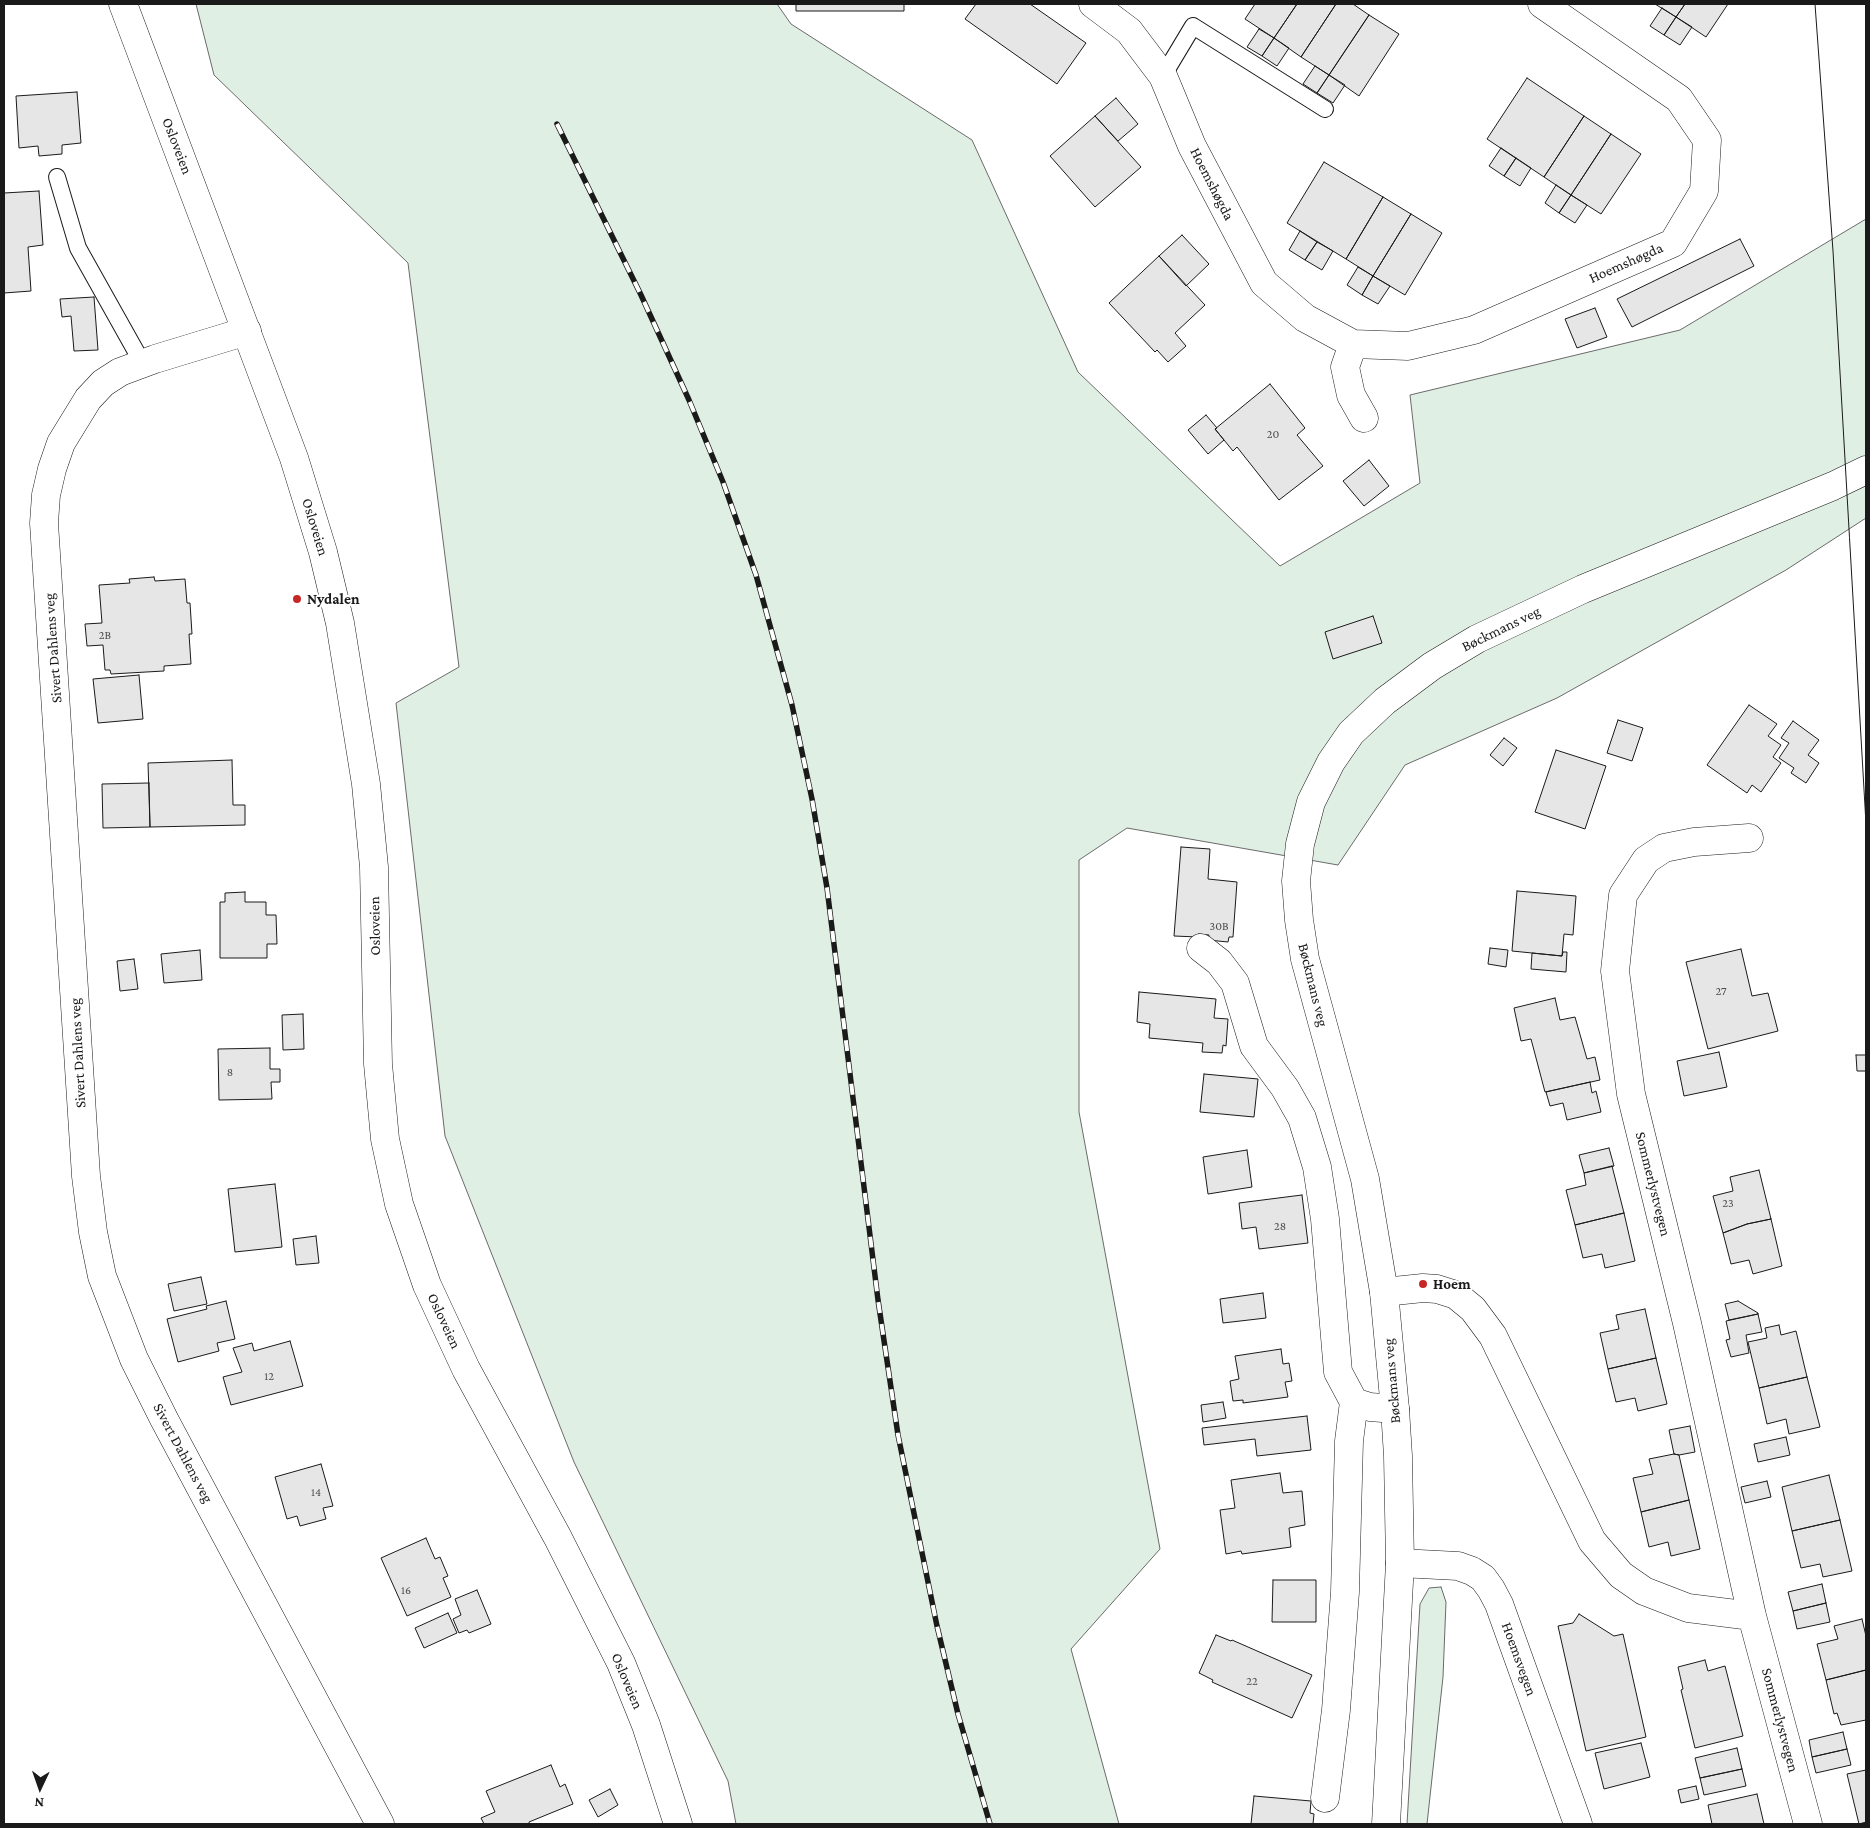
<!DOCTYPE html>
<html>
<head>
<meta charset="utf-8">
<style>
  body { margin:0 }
  #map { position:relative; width:1870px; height:1828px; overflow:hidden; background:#fff; font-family:"Crimson Pro",serif }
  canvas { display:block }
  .frame { position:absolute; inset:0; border:5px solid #1a1a1a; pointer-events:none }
  .north { position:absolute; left:15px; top:1763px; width:50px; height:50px; -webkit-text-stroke:4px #fff; paint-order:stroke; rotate:183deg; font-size:14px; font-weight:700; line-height:20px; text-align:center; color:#1a1a1a }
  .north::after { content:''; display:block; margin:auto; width:18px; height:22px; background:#1a1a1a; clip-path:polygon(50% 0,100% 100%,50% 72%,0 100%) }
</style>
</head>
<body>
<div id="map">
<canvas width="1870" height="1828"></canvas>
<div class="frame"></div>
<div class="north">N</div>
</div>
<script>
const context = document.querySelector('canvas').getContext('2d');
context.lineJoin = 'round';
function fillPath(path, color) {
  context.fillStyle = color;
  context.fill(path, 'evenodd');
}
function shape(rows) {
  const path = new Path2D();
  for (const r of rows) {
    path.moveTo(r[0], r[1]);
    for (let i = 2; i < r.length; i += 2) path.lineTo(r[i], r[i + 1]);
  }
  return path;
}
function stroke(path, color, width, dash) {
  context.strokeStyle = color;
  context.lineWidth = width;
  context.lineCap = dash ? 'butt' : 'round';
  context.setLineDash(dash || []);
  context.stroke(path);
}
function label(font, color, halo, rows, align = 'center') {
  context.font = font + ' "Crimson Pro",serif';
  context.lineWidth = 4;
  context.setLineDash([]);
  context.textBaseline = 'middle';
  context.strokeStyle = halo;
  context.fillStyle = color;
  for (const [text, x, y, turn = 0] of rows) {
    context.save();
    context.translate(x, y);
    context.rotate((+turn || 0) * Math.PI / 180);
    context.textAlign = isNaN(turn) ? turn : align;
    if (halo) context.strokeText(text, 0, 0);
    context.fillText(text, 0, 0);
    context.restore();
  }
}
const green = shape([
  [196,4,777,4,791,24,972,140,1078,372,1280,566,1420,483,1410,395,1680,330,1866,219,1866,518,1786,570,1557,698,1405,765,1338,865,1127,828,1079,860,1079,1112,1160,1549,1071,1649,1119,1824,736,1824,728,1781,574,1462,445,1136,396,703,459,667,408,263,214,75,196,4],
  [1441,1587,1446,1602,1443,1677,1427,1824,1407,1824,1420,1604,1429,1588,1441,1587]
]);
fillPath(green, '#e0efe3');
stroke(green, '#6a6a6a', 1);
const building = shape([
  [796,4,904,4,904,11,796,11,796,4],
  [976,4,1030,4,1086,43,1057,84,965,19,976,4],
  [1255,4,1297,4,1274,38,1245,19,1255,4],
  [1297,4,1336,4,1301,57,1274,38,1297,4],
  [1336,4,1353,4,1369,15,1329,75,1301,57,1336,4],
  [1655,4,1685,4,1676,17,1655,4],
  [1685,4,1728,4,1706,37,1676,17,1685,4],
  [1662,8,1676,17,1664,35,1650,26,1662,8],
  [1369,15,1399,34,1359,96,1329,75,1369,15],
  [1676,17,1692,27,1680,45,1664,35,1676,17],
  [1259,29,1274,38,1262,56,1247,47,1259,29],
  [1274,38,1289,48,1277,66,1262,56,1274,38],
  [1315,66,1329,75,1317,93,1303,84,1315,66],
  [1329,75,1345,85,1333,103,1317,93,1329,75],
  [1527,78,1584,116,1544,177,1487,139,1527,78],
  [77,92,81,143,62,145,62,154,39,156,38,146,19,148,16,96,77,92],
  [1116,98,1138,124,1118,141,1095,116,1116,98],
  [1095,116,1141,167,1095,207,1050,156,1095,116],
  [1584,116,1611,134,1571,195,1544,177,1584,116],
  [1611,134,1641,154,1601,214,1571,195,1611,134],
  [1501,148,1516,158,1504,176,1489,166,1501,148],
  [1516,158,1531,168,1520,186,1504,176,1516,158],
  [1324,162,1383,197,1346,259,1287,223,1324,162],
  [1556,185,1571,195,1559,213,1545,203,1556,185],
  [39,191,43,245,28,247,31,291,4,293,4,193,39,191],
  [1571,195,1587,205,1575,223,1559,213,1571,195],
  [1383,197,1411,214,1373,276,1346,259,1383,197],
  [1411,214,1442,233,1405,295,1373,276,1411,214],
  [1300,231,1317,242,1305,260,1289,250,1300,231],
  [1182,235,1209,264,1186,286,1159,256,1182,235],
  [1740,239,1754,266,1632,327,1617,299,1740,239],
  [1317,242,1333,251,1322,270,1305,260,1317,242],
  [1159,256,1205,305,1175,333,1186,346,1168,362,1157,350,1155,352,1109,303,1159,256],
  [1358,267,1373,276,1362,295,1347,285,1358,267],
  [1373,276,1390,286,1378,304,1362,295,1373,276],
  [94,297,98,350,74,351,71,316,62,317,60,299,94,297],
  [1595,308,1607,337,1577,348,1565,319,1595,308],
  [1270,384,1305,428,1297,435,1323,466,1279,500,1237,447,1233,451,1215,429,1270,384],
  [1206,415,1217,428,1215,429,1224,440,1208,454,1188,430,1206,415],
  [1369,460,1389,486,1364,506,1343,481,1369,460],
  [154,577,155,581,185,579,187,603,190,603,192,634,189,634,191,664,164,666,164,671,111,674,110,670,105,670,103,645,87,646,85,624,102,623,99,585,130,583,129,579,154,577],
  [1373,616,1382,643,1333,659,1325,632,1373,616],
  [139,675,143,719,98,723,93,679,139,675],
  [1749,705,1777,724,1768,736,1781,745,1773,757,1781,763,1761,792,1752,785,1747,793,1707,765,1749,705],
  [1618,720,1643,728,1632,761,1607,753,1618,720],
  [1793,721,1819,740,1808,755,1819,763,1806,783,1791,773,1794,768,1779,758,1789,743,1781,738,1793,721],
  [1504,738,1517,748,1503,766,1490,755,1504,738],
  [1556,750,1606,766,1585,829,1535,812,1556,750],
  [232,760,233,805,245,805,245,825,150,827,148,763,232,760],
  [149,783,150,827,103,828,102,784,149,783],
  [1181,847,1210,849,1208,879,1237,882,1233,937,1229,937,1228,942,1208,940,1209,935,1198,934,1198,937,1174,936,1181,847],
  [1517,891,1576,896,1573,935,1564,934,1562,956,1512,951,1517,891],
  [245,892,245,902,266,902,266,915,276,915,277,944,267,944,267,958,220,958,220,902,225,902,225,893,245,892],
  [1490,948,1508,950,1506,967,1488,964,1490,948],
  [1741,949,1752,996,1768,993,1778,1031,1708,1049,1686,962,1741,949],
  [200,950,202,980,164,983,161,954,200,950],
  [1563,952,1567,952,1566,972,1531,969,1532,953,1562,956,1563,952],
  [134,959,138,989,120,991,117,961,134,959],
  [1139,992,1216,999,1214,1018,1228,1019,1226,1046,1223,1045,1222,1053,1202,1052,1203,1043,1149,1038,1150,1024,1137,1022,1139,992],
  [1555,998,1560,1020,1575,1017,1587,1059,1595,1057,1600,1080,1545,1092,1531,1039,1521,1041,1514,1008,1555,998],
  [303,1014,304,1049,283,1050,282,1015,303,1014],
  [270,1048,270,1069,280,1069,280,1082,271,1082,272,1099,219,1100,218,1049,270,1048],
  [1719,1052,1727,1087,1684,1096,1677,1061,1719,1052],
  [1856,1055,1866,1055,1866,1071,1857,1071,1856,1055],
  [1204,1074,1258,1079,1254,1117,1200,1112,1204,1074],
  [1590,1082,1592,1093,1596,1091,1601,1112,1567,1120,1563,1103,1550,1106,1546,1092,1590,1082],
  [1609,1148,1614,1166,1584,1173,1579,1155,1609,1148],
  [1247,1150,1252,1187,1208,1194,1203,1157,1247,1150],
  [1612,1166,1624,1213,1575,1225,1566,1190,1586,1185,1584,1173,1612,1166],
  [1759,1170,1771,1219,1747,1224,1723,1233,1713,1196,1733,1191,1730,1177,1759,1170],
  [275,1184,282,1247,235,1252,228,1189,275,1184],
  [1302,1195,1308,1243,1259,1249,1256,1227,1242,1229,1239,1203,1302,1195],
  [1624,1213,1635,1261,1605,1268,1602,1254,1583,1258,1575,1225,1624,1213],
  [1771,1219,1782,1266,1753,1274,1749,1260,1731,1264,1723,1233,1747,1224,1771,1219],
  [316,1236,319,1263,296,1265,293,1239,316,1236],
  [201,1277,207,1304,174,1311,168,1284,201,1277],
  [1263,1293,1266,1318,1223,1323,1220,1299,1263,1293],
  [226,1301,235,1339,217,1343,219,1351,178,1362,167,1319,207,1309,206,1306,226,1301],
  [1738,1301,1758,1313,1758,1314,1729,1320,1725,1304,1738,1301],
  [1645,1309,1656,1358,1608,1369,1600,1333,1619,1329,1616,1315,1645,1309],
  [1758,1314,1762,1332,1746,1335,1749,1353,1731,1357,1726,1340,1730,1339,1726,1321,1758,1314],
  [1779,1325,1781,1335,1796,1331,1807,1377,1759,1388,1748,1342,1767,1338,1765,1328,1779,1325],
  [290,1341,303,1386,231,1405,223,1377,242,1372,233,1348,252,1343,254,1351,290,1341],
  [1281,1349,1283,1364,1289,1363,1292,1381,1285,1382,1288,1397,1243,1403,1243,1400,1233,1401,1230,1381,1239,1379,1235,1356,1281,1349],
  [1656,1358,1667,1404,1638,1411,1635,1398,1616,1402,1608,1369,1656,1358],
  [1807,1377,1820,1427,1789,1434,1786,1419,1767,1424,1759,1388,1807,1377],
  [1223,1402,1226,1418,1203,1422,1201,1405,1223,1402],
  [1307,1416,1311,1450,1257,1456,1255,1439,1204,1445,1202,1428,1307,1416],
  [1690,1426,1695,1452,1679,1455,1674,1454,1669,1430,1690,1426],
  [1786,1437,1790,1455,1758,1462,1754,1444,1786,1437],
  [1674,1454,1679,1455,1689,1500,1641,1512,1633,1478,1653,1474,1649,1459,1674,1454],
  [321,1464,333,1506,323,1508,326,1519,300,1526,297,1516,287,1519,275,1477,321,1464],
  [1280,1473,1283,1493,1302,1491,1305,1525,1289,1528,1291,1547,1242,1554,1241,1551,1226,1554,1220,1510,1235,1508,1231,1480,1280,1473],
  [1829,1475,1840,1520,1792,1531,1782,1487,1829,1475],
  [1767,1481,1771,1497,1745,1503,1741,1487,1767,1481],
  [1689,1500,1700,1549,1671,1556,1668,1542,1649,1547,1641,1512,1689,1500],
  [1840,1520,1852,1571,1823,1577,1820,1564,1801,1568,1792,1531,1840,1520],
  [426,1538,435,1559,440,1557,448,1576,443,1578,451,1597,407,1616,381,1558,426,1538],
  [1273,1580,1316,1580,1316,1622,1272,1622,1273,1580],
  [1822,1584,1826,1603,1793,1611,1788,1592,1822,1584],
  [477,1590,491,1624,469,1633,467,1630,459,1633,453,1619,461,1615,455,1599,477,1590],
  [1826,1603,1830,1622,1797,1629,1793,1611,1826,1603],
  [448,1613,457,1633,424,1648,415,1628,448,1613],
  [1579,1614,1614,1636,1623,1634,1646,1737,1586,1751,1558,1626,1573,1623,1579,1614],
  [1862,1619,1866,1636,1866,1670,1826,1680,1817,1644,1838,1639,1834,1626,1862,1619],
  [1216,1635,1231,1641,1232,1640,1312,1675,1292,1718,1212,1682,1213,1680,1199,1673,1216,1635],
  [1705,1660,1708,1671,1725,1666,1743,1736,1695,1748,1681,1690,1683,1689,1678,1667,1705,1660],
  [1866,1670,1866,1720,1841,1725,1837,1713,1834,1714,1826,1680,1866,1670],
  [1843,1732,1847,1749,1812,1757,1809,1740,1843,1732],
  [1641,1743,1650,1777,1604,1789,1595,1753,1641,1743],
  [1737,1748,1742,1769,1700,1778,1695,1758,1737,1748],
  [1847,1749,1851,1765,1816,1773,1812,1757,1847,1749],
  [551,1765,560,1787,565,1784,573,1804,529,1822,529,1824,484,1824,481,1818,495,1812,486,1791,551,1765],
  [1742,1769,1746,1786,1704,1795,1700,1778,1742,1769],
  [1866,1770,1866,1822,1859,1824,1847,1774,1866,1770],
  [1696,1786,1699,1799,1681,1803,1678,1790,1696,1786],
  [610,1789,618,1805,598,1817,589,1800,610,1789],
  [1757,1794,1764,1824,1712,1824,1708,1805,1757,1794],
  [1254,1796,1311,1801,1310,1813,1314,1814,1313,1824,1251,1824,1254,1796]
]);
fillPath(building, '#e6e6e6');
stroke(building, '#1a1a1a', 1);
const service = shape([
  [1163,76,1193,26,1325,109],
  [57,177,78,248,143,364]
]);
const minor = shape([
  [1093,4,1129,31,1163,76,1192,146,1264,283,1305,318,1353,344,1408,346,1474,330,1673,243,1704,191,1707,140,1679,99,1542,4],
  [247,331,155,359,120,372,103,383,88,399,61,443,52,469,46,495,44,523,86,1176,93,1232,102,1276,134,1359,164,1419,380,1824],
  [1353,344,1345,367,1351,395,1364,418],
  [1749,838,1694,842,1664,848,1646,860,1623,895,1615,971,1631,1094,1687,1323,1752,1616,1808,1824],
  [1201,948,1219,962,1235,983,1254,1046,1285,1088,1302,1118,1317,1167,1325,1219,1338,1372,1354,1402,1370,1407,1395,1409],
  [1384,1292,1423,1288,1437,1289,1456,1295,1473,1309,1493,1336,1592,1541,1621,1575,1644,1591,1688,1608,1752,1616],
  [1400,1563,1458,1566,1472,1571,1483,1578,1491,1589,1499,1604,1578,1824],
  [1325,1798,1336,1710,1345,1592,1349,1441,1354,1402]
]);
const secondary = shape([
  [1386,1824,1400,1563,1398,1456,1395,1409,1384,1292,1365,1179,1305,959,1299,920,1296,881,1300,844,1311,802,1331,762,1351,733,1385,701,1432,666,1477,639,1583,589,1833,486,1866,470]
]);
const trunk = shape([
  [123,4,294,458,323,552,340,623,366,784,374,867,378,1064,385,1139,399,1204,427,1285,466,1369,558,1538,621,1663,646,1725,678,1824]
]);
stroke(service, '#1a1a1a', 18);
stroke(minor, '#1a1a1a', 29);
stroke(secondary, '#1a1a1a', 29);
stroke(trunk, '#1a1a1a', 29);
stroke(service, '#fff', 16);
stroke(minor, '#fff', 28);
stroke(secondary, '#fff', 28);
stroke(trunk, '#fff', 28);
stroke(shape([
  [1815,4,1833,251,1866,824]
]), '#1a1a1a', 1);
const rail = shape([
  [557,124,641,295,689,400,723,482,756,575,792,705,812,799,827,888,878,1300,898,1435,937,1626,958,1714,990,1824]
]);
stroke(rail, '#1a1a1a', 5.5);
stroke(rail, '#fff', 4, [11]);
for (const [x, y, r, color] of [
  [297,599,5,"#c62828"],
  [1423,1284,5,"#c62828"]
]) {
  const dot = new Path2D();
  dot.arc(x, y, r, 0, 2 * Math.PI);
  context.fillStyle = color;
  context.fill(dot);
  stroke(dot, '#fff', 2);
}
label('12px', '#4d4d4d', null, [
  ["20",1273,434],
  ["2B",105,635],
  ["30B",1219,926],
  ["27",1721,991],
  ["8",230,1072],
  ["23",1728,1203],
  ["28",1280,1226],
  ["12",269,1376],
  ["14",316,1492],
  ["16",406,1590],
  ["22",1252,1681]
]);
label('15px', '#1a1a1a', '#fff', [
  ["Osloveien",177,146,69],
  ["Hoemshøgda",1212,184,63],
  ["Hoemshøgda",1626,263,-24],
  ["Osloveien",315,527,73],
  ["Bøckmans veg",1501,629,-26],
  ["Sivert Dahlens veg",53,648,-94],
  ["Osloveien",375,926,-91],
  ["Bøckmans veg",1313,985,76],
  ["Sivert Dahlens veg",78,1053,-93],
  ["Sommerlystvegen",1653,1184,76],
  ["Osloveien",444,1321,65],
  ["Bøckmans veg",1392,1381,-95],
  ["Sivert Dahlens veg",183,1453,62],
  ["Hoemsvegen",1519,1659,70],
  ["Osloveien",627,1681,67],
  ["Sommerlystvegen",1780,1720,75]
]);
label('bold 15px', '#1a1a1a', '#fff', [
  ["Nydalen",307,599],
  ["Hoem",1433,1284]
], 'left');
</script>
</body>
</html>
